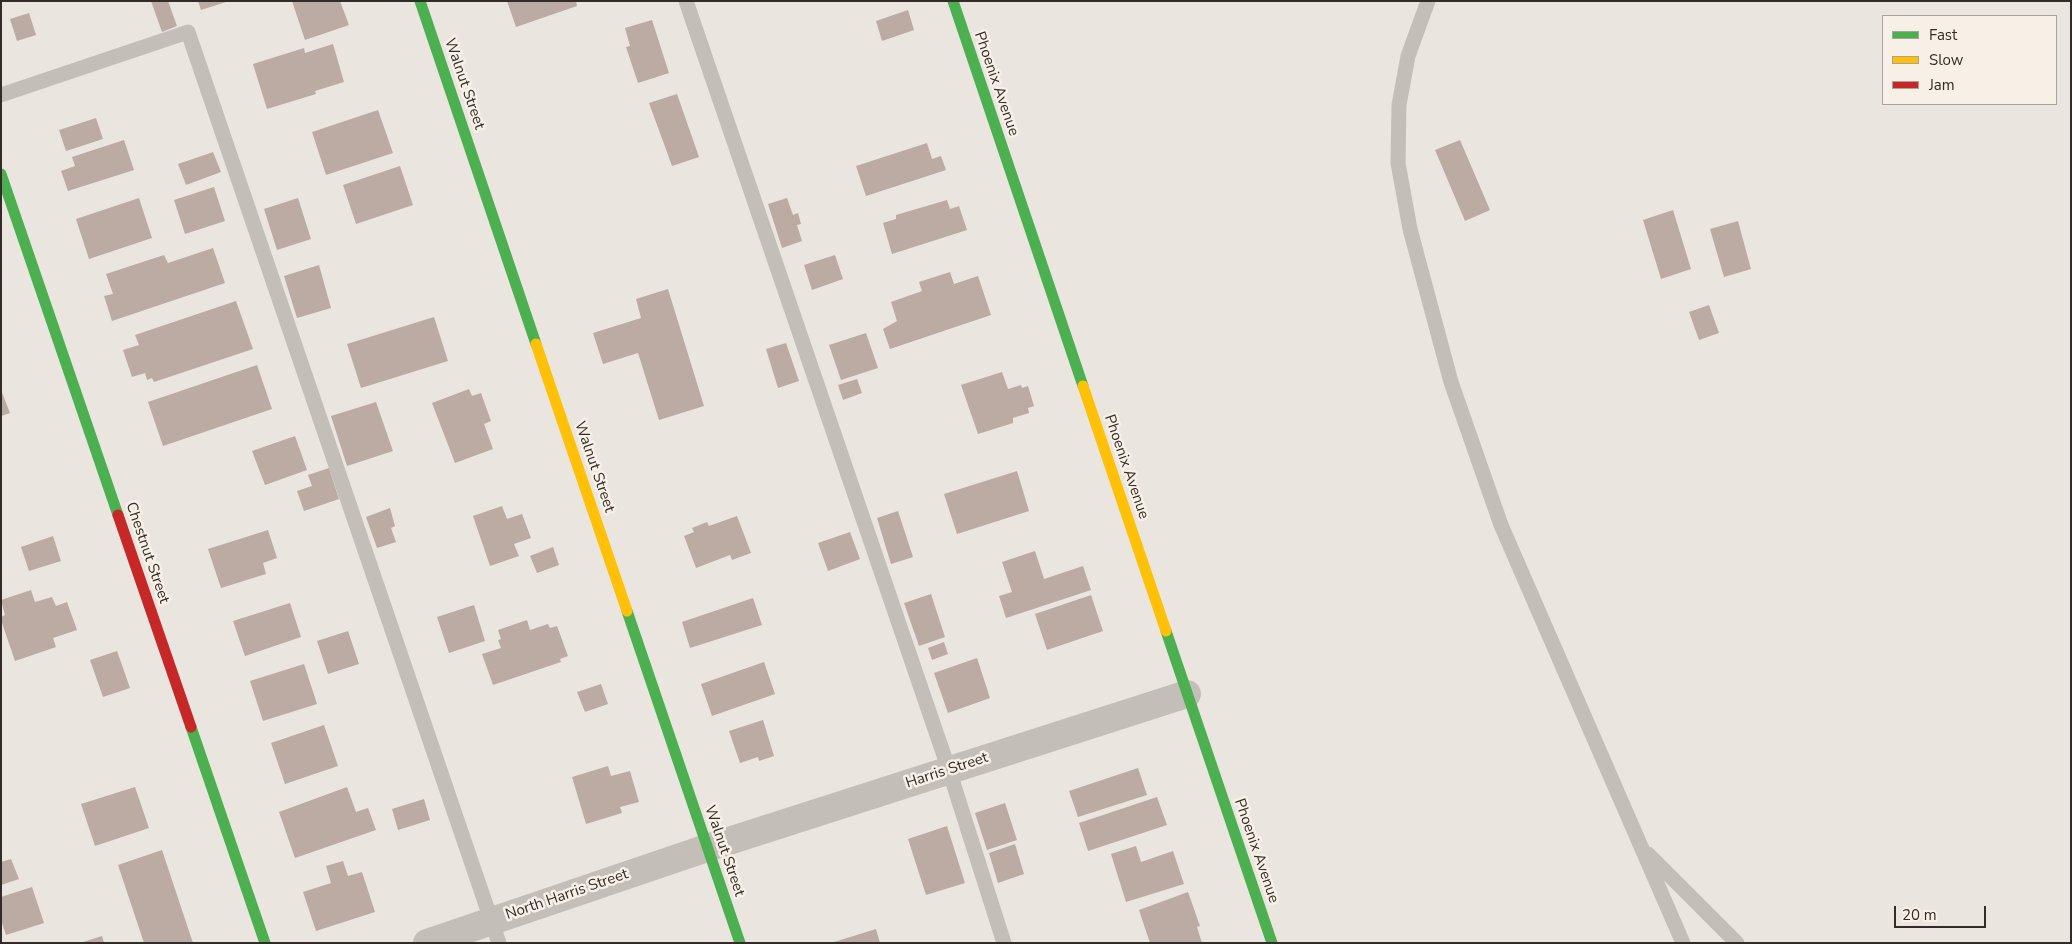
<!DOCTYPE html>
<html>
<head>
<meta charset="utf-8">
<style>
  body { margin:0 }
  #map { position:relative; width:2072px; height:944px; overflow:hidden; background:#eae5df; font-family:"Nunito Sans",sans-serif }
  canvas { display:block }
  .frame { position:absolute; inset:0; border:2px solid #332b27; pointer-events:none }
  .legend { position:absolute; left:1882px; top:15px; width:175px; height:90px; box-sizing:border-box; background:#f7f0e6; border:1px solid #a9a19a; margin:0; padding:6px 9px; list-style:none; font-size:15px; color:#332b27 }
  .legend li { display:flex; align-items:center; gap:10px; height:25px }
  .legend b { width:25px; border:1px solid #a9a19a }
  .scale { position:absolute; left:1894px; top:906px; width:92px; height:22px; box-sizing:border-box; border:2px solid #332b27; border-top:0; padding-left:6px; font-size:15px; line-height:18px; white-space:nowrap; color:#332b27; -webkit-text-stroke:4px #f7f0e6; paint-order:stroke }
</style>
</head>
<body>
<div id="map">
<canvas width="2072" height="944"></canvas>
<div class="frame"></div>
<ul class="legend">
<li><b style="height:6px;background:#4caf50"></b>Fast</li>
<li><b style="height:6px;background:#ffc107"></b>Slow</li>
<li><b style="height:6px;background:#c62828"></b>Jam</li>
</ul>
<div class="scale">20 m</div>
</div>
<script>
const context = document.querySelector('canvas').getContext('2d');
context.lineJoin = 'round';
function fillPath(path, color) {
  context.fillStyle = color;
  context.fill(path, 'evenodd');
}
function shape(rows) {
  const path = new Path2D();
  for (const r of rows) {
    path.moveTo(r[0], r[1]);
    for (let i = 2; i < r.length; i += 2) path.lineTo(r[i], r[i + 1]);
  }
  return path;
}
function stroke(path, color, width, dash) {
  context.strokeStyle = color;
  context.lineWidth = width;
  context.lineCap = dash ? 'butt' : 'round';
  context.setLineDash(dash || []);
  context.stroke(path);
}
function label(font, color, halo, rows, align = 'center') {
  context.font = font + ' "Nunito Sans",sans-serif';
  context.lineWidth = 5;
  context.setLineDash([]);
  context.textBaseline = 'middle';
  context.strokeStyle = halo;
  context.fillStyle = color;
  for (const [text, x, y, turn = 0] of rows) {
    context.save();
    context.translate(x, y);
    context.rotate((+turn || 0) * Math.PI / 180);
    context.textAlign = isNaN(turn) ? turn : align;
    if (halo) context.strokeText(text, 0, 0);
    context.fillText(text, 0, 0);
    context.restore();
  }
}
fillPath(shape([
  [151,1,168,1,177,26,162,32],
  [198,1,226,1,226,2,201,10],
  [292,1,340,1,349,25,305,40],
  [507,1,576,1,577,6,516,27],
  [908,10,914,30,882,41,876,21],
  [29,13,36,35,17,41,10,19],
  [652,20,669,73,638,83,626,47,630,46,625,28],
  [333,44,344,82,315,91,316,94,267,109,253,64,304,48,305,53],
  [677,94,699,157,672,166,649,103],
  [378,110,393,153,326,175,312,132],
  [96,118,103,139,66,151,59,130],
  [124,140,134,170,68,191,61,171,75,166,72,157],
  [1460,140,1490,210,1465,221,1435,150],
  [927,143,932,159,941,156,946,170,866,196,856,166],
  [213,152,221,172,186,185,178,164],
  [400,166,413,205,356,224,343,185],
  [214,187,225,221,185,234,174,200],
  [139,198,152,238,89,259,76,219],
  [298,198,311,239,277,250,264,209],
  [787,198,793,215,798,213,801,224,797,225,802,241,782,248,768,204],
  [947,200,950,209,959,206,967,230,892,254,883,223,896,219,896,215],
  [1673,210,1691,269,1661,279,1643,220],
  [1738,221,1751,269,1724,277,1710,229],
  [213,248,225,283,112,321,104,296,113,294,106,274,164,255,168,263],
  [835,255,843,279,812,290,804,265],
  [319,265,331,308,297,318,284,276],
  [950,272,954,284,978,276,991,315,890,349,883,329,897,321,891,302,922,291,919,282],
  [668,289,704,406,659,420,638,353,603,364,593,333,641,318,636,299],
  [236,301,253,349,154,382,152,378,147,380,145,373,132,377,123,350,139,345,135,335],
  [1709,305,1719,333,1699,340,1689,312],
  [434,317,448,361,361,388,347,344],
  [866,333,878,368,841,380,829,345],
  [786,343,799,381,778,388,766,349],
  [257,365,272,409,163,446,148,402],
  [1002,372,1008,389,1021,385,1022,388,1028,386,1034,406,1028,408,1029,413,1013,418,1013,423,978,434,961,385],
  [857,379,862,393,843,400,838,385],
  [469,389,472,396,481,393,491,421,484,424,493,449,455,463,432,403],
  [1,390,10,413,1,416],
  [376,402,393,451,347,466,331,416],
  [295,436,307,470,265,485,252,451],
  [329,468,339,499,304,511,297,491,312,486,308,475],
  [1017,471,1029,511,957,534,944,494],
  [502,506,507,519,522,514,531,538,514,544,519,556,490,566,473,516],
  [390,508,395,526,391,528,396,542,377,548,366,517],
  [898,511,913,557,891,564,877,518],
  [737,516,751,553,732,560,730,555,696,568,684,536,694,532,692,528,707,522,709,526],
  [268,530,277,558,263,563,266,574,221,588,208,549],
  [850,532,860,559,828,571,818,543],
  [53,536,61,561,29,571,21,547],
  [553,547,559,565,537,573,530,556],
  [1035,551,1044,579,1083,566,1091,590,1006,618,999,596,1012,592,1002,562],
  [31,590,35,602,52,597,56,606,67,602,77,630,53,638,56,647,15,661,1,620,1,617,5,615,1,600],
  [931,594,945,637,919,646,904,603],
  [1091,595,1103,631,1047,650,1035,614],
  [753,598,762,625,690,648,682,622],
  [290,603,301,637,245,656,233,621],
  [474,605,485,641,449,653,437,617],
  [527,620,530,630,548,624,550,628,557,626,568,656,560,659,561,662,493,685,482,654,501,648,498,640,501,639,498,630],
  [348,631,359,664,328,674,317,641],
  [944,642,948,654,932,660,928,648],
  [117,651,130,688,103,697,90,660],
  [977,658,990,698,948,713,934,673],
  [764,662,775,694,712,716,701,684],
  [304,664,317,704,263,721,250,681],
  [601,684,608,704,585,712,577,692],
  [763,720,774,756,759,761,758,757,740,763,729,731],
  [324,725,338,766,285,784,271,743],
  [608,766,611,776,630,771,639,802,620,807,622,813,586,824,572,777],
  [1138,768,1147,795,1078,817,1069,791],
  [135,787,149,828,95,846,81,804],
  [347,787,356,812,368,808,376,830,295,858,279,812],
  [1157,797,1167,825,1088,851,1079,823],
  [424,799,430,820,398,830,392,809],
  [1005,803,1017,840,987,850,975,813],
  [947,826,965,883,926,895,908,839],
  [1015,844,1024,874,998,883,989,853],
  [1136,846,1141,862,1173,851,1184,884,1126,902,1111,854],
  [162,850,193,943,144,943,118,865],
  [11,859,19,879,1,885,1,862],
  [343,861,348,876,362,872,375,912,316,931,303,892,331,883,326,866],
  [32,887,44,923,6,935,1,920,1,897],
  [1188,892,1200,926,1197,927,1202,943,1150,943,1139,910],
  [876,929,880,943,835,943,834,942],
  [102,936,104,943,83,943,83,942]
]), '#bcaba2');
stroke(shape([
  [686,1,949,770,1004,943],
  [1428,1,1408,56,1399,105,1398,163,1410,229,1451,382,1501,525,1683,943],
  [1,95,188,32,499,943],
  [1648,854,1737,943]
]), '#c3beb8', 15);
stroke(shape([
  [427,943,707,848,1187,694]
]), '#c3beb8', 28);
stroke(shape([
  [420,1,536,344],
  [953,1,1083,386],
  [1,174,118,515],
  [627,611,740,943],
  [1166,631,1272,943],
  [191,727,265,943]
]), '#4caf50', 11);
stroke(shape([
  [536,344,627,611],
  [1083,386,1166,631]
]), '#ffc107', 11);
stroke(shape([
  [118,515,191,727]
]), '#c62828', 11);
label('15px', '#332b27', '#f7f0e6', [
  ["Walnut Street",464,84,71],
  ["Phoenix Avenue",996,84,71],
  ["Walnut Street",594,467,71],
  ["Phoenix Avenue",1126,467,71],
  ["Chestnut Street",147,553,71],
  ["Harris Street",947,771,-18],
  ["Walnut Street",724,851,71],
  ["Phoenix Avenue",1256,851,71],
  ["North Harris Street",567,895,-19]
]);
</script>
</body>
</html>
